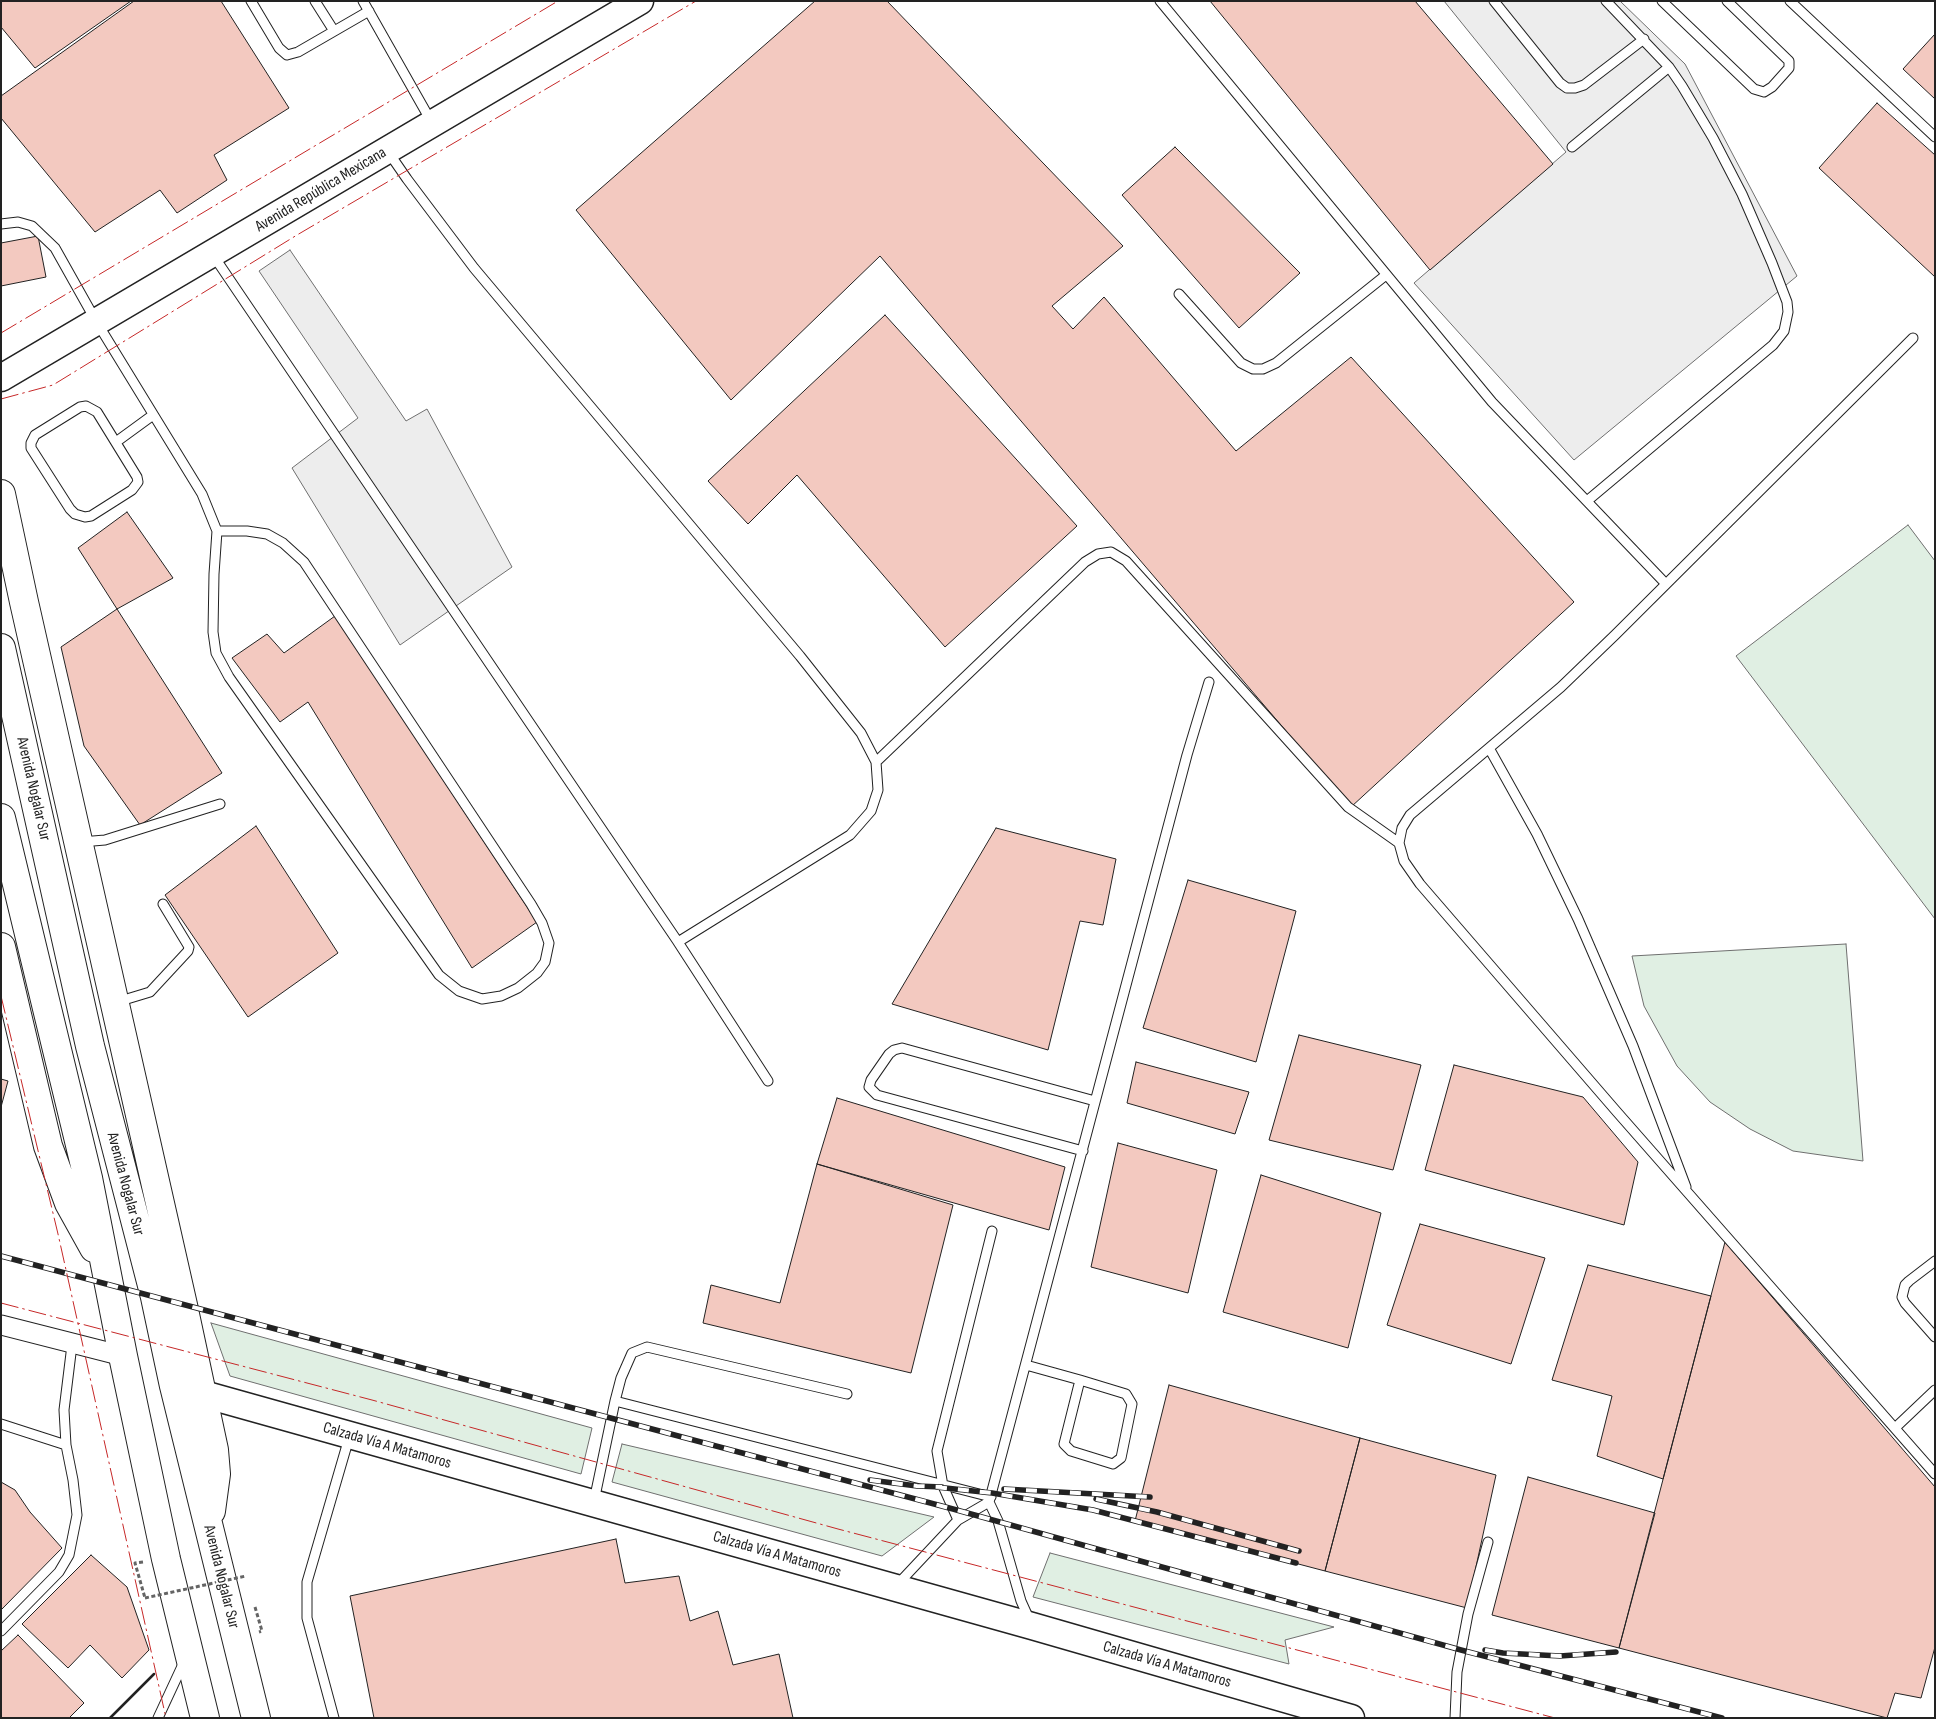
<!DOCTYPE html>
<html>
<head>
<meta charset="utf-8">
<style>
  body { margin:0 }
  #map { position:relative; width:1936px; height:1719px; overflow:hidden; background:#fff; font-family:"Sofia Sans Condensed",sans-serif }
  canvas { display:block }
  .frame { position:absolute; inset:0; border:2px solid #222; pointer-events:none }
</style>
</head>
<body>
<div id="map">
<canvas width="1936" height="1719"></canvas>
<div class="frame"></div>
</div>
<script>
const context = document.querySelector('canvas').getContext('2d');
context.lineJoin = 'round';
function fillPath(path, color) {
  context.fillStyle = color;
  context.fill(path, 'evenodd');
}
function shape(rows) {
  const path = new Path2D();
  for (const r of rows) {
    path.moveTo(r[0], r[1]);
    for (let i = 2; i < r.length; i += 2) path.lineTo(r[i], r[i + 1]);
  }
  return path;
}
function stroke(path, color, width, dash) {
  context.strokeStyle = color;
  context.lineWidth = width;
  context.lineCap = dash ? 'butt' : 'round';
  context.setLineDash(dash || []);
  context.stroke(path);
}
function label(font, color, halo, rows, align = 'center') {
  context.font = font + ' "Sofia Sans Condensed",sans-serif';
  context.lineWidth = 4;
  context.setLineDash([]);
  context.textBaseline = 'middle';
  context.strokeStyle = halo;
  context.fillStyle = color;
  for (const [text, x, y, turn = 0] of rows) {
    context.save();
    context.translate(x, y);
    context.rotate((+turn || 0) * Math.PI / 180);
    context.textAlign = isNaN(turn) ? turn : align;
    if (halo) context.strokeText(text, 0, 0);
    context.fillText(text, 0, 0);
    context.restore();
  }
}
const green = shape([
  [1908,525,1935,561,1935,919,1736,656,1908,525],
  [1846,944,1863,1161,1793,1151,1750,1129,1710,1102,1677,1066,1644,1006,1632,956,1846,944],
  [211,1323,592,1428,581,1474,230,1376,211,1323],
  [622,1444,934,1517,882,1556,612,1482,622,1444],
  [1050,1553,1334,1627,1285,1640,1289,1664,1033,1597,1050,1553]
]);
fillPath(green, '#e0efe3');
stroke(green, '#6f6f6f', 1);
const parking = shape([
  [1444,1,1620,1,1685,64,1797,276,1574,460,1414,283,1566,152,1444,1],
  [290,250,406,421,427,409,512,567,400,645,292,468,358,418,259,271,290,250]
]);
fillPath(parking, '#ededed');
stroke(parking, '#6f6f6f', 1);
const building = shape([
  [1,1,131,1,35,68,1,27,1,1],
  [134,1,221,1,289,108,214,155,227,180,177,213,160,190,95,232,1,118,1,96,134,1],
  [815,1,887,1,1123,246,1052,306,1073,329,1104,297,1236,451,1351,357,1574,602,1351,807,880,256,731,400,576,210,815,1],
  [1210,1,1415,1,1553,164,1430,270,1210,1],
  [1935,34,1935,99,1903,69,1935,34],
  [1877,103,1935,155,1935,277,1819,168,1877,103],
  [1175,147,1300,273,1239,328,1122,195,1175,147],
  [38,236,46,277,1,286,1,243,38,236],
  [885,315,1077,526,945,647,797,475,748,524,708,481,885,315],
  [127,512,173,578,117,609,78,548,127,512],
  [117,609,222,773,140,825,84,746,61,647,117,609],
  [335,616,537,922,472,968,308,702,280,722,232,658,267,634,284,653,335,616],
  [256,826,338,953,248,1017,165,895,256,826],
  [996,828,1116,859,1103,925,1080,921,1048,1050,892,1004,996,828],
  [1188,880,1296,911,1256,1062,1143,1028,1188,880],
  [1299,1035,1421,1065,1393,1170,1269,1140,1299,1035],
  [1136,1062,1249,1092,1235,1134,1127,1103,1136,1062],
  [1454,1065,1583,1097,1638,1162,1624,1225,1425,1170,1454,1065],
  [1,1079,8,1081,1,1107,1,1079],
  [837,1098,1065,1167,1049,1230,817,1164,837,1098],
  [1118,1143,1217,1170,1188,1293,1091,1267,1118,1143],
  [817,1164,953,1205,911,1373,703,1323,711,1285,780,1303,817,1164],
  [1261,1175,1381,1213,1348,1348,1223,1312,1261,1175],
  [1420,1224,1545,1258,1511,1364,1387,1325,1420,1224],
  [1725,1242,1935,1487,1935,1647,1921,1698,1895,1693,1887,1718,1619,1648,1725,1242],
  [1588,1265,1711,1296,1663,1479,1597,1456,1612,1396,1552,1380,1588,1265],
  [1169,1385,1360,1438,1325,1571,1135,1521,1169,1385],
  [1360,1438,1496,1475,1467,1608,1325,1571,1360,1438],
  [1528,1477,1655,1513,1619,1648,1492,1615,1528,1477],
  [1,1482,15,1490,30,1512,62,1548,1,1610,1,1482],
  [616,1539,625,1583,679,1576,690,1621,718,1611,733,1665,779,1654,793,1718,374,1718,350,1596,616,1539],
  [91,1555,127,1587,149,1650,122,1678,90,1645,68,1668,22,1624,91,1555],
  [18,1635,84,1703,69,1718,1,1718,1,1651,18,1635]
]);
fillPath(building, '#f3c9c0');
stroke(building, '#222', 1);
const lane = shape([
  [251,1,279,48,287,55,298,52,369,11],
  [315,1,334,31],
  [363,1,431,121],
  [1160,1,1492,402,1666,584],
  [1494,1,1560,83,1567,88,1575,88,1584,85,1644,39],
  [1662,1,1754,89,1764,92,1772,87,1789,68,1789,61,1727,1],
  [1790,1,1935,137],
  [1572,147,1669,67],
  [389,153,407,179,474,268,800,656,861,733,876,762,878,790,871,811,850,835,678,942,768,1081],
  [1,224,18,222,32,226,55,248,96,321,202,494,217,531,214,574,213,632,216,653,229,677,439,975,459,991,482,999,501,996,518,988,537,973,545,962,549,943,542,923,531,904,304,562,283,543,267,534,247,531,217,531],
  [213,255,678,942],
  [1179,294,1241,363,1253,369,1263,369,1276,363,1386,275],
  [1913,338,1615,635,1561,687,1410,815,1402,828,1399,843,1404,861,1420,884,1617,1112,1935,1474],
  [86,406,97,412,137,477,138,482,132,490,91,516,85,517,75,514,70,509,31,448,31,443,35,435,80,407,86,406],
  [116,442,153,415],
  [1587,501,1773,345,1784,331,1788,312,1787,302,1772,263,1742,194,1713,138,1682,86,1669,67,1606,1],
  [1489,748,1537,834,1578,919,1633,1046,1686,1187],
  [876,762,1085,562,1098,554,1111,552,1126,561,1348,807,1399,843],
  [81,842,105,840,220,804],
  [117,1002,150,992,188,951,189,947,163,904],
  [1083,1151,877,1095,869,1087,871,1080,889,1054,894,1050,902,1048,1095,1101],
  [1935,1261,1909,1281,1905,1285,1902,1297,1905,1303,1935,1337],
  [1026,1365,1080,1380,1126,1394,1132,1404,1121,1458,1113,1464,1071,1451,1064,1444,1080,1380],
  [615,1401,991,1497],
  [1,1424,66,1445],
  [1895,1428,1935,1390],
  [594,1501,615,1401,621,1378,632,1353,647,1347,847,1394],
  [958,1520,943,1486,937,1451,992,1231],
  [897,1585,958,1520,989,1502],
  [1030,1621,1021,1601,998,1521,989,1502,1187,755,1209,682],
  [1,1631,59,1572,69,1555,77,1515,73,1480,66,1445,64,1410,72,1345],
  [158,1718,184,1662],
  [334,1718,307,1618,307,1582,349,1438],
  [1455,1718,1457,1672,1468,1614,1488,1542]
]);
const street = shape([
  [1,1325,123,1356]
]);
const secondary = shape([
  [1,378,640,1],
  [203,1394,1032,1626,1351,1718]
]);
const highway = shape([
  [1,494,24,602,183,1305,214,1450,216,1474,211,1511],
  [1,648,90,1046,155,1297,174,1386,256,1718],
  [1,818,88,1178,123,1356,166,1559,205,1718],
  [1,947,48,1146,69,1203,94,1248]
]);
stroke(lane, '#222', 11);
stroke(street, '#222', 21);
stroke(secondary, '#222', 29);
stroke(highway, '#222', 30);
stroke(shape([
  [143,1562,135,1563,145,1598],
  [255,1607,262,1631,259,1632]
]), '#646464', 3, [4, 2.5]);
stroke(lane, '#fff', 9);
stroke(street, '#fff', 19);
stroke(secondary, '#fff', 26);
stroke(highway, '#fff', 28);
const rail = shape([
  [1,1256,953,1509,1461,1650,1722,1718],
  [870,1480,917,1486,942,1487],
  [936,1487,992,1493,1093,1510,1296,1563],
  [1004,1489,1150,1497],
  [1096,1499,1157,1512,1299,1551],
  [1485,1650,1503,1653,1560,1656,1616,1652]
]);
stroke(rail, '#222', 5.5);
stroke(rail, '#fff', 4, [11]);
stroke(shape([
  [145,1598,246,1576]
]), '#646464', 3, [4, 2.5]);
stroke(shape([
  [110,1718,154,1674]
]), '#222', 2.5);
stroke(shape([
  [1,333,558,1],
  [1,399,53,385,297,235,696,1],
  [1,996,58,1234,166,1718],
  [1,1303,372,1400,838,1529,1555,1718]
]), '#c62828', 1, [18, 4, 2.5, 4]);
label('16px', '#222', '#fff', [
  ["Avenida República Mexicana",321,190,-31],
  ["Avenida Nogalar Sur",33,789,77],
  ["Avenida Nogalar Sur",125,1184,75],
  ["Calzada Vía A Matamoros",387,1446,16],
  ["Calzada Vía A Matamoros",777,1555,16],
  ["Avenida Nogalar Sur",221,1577,76],
  ["Calzada Vía A Matamoros",1167,1665,16]
]);
</script>
</body>
</html>
